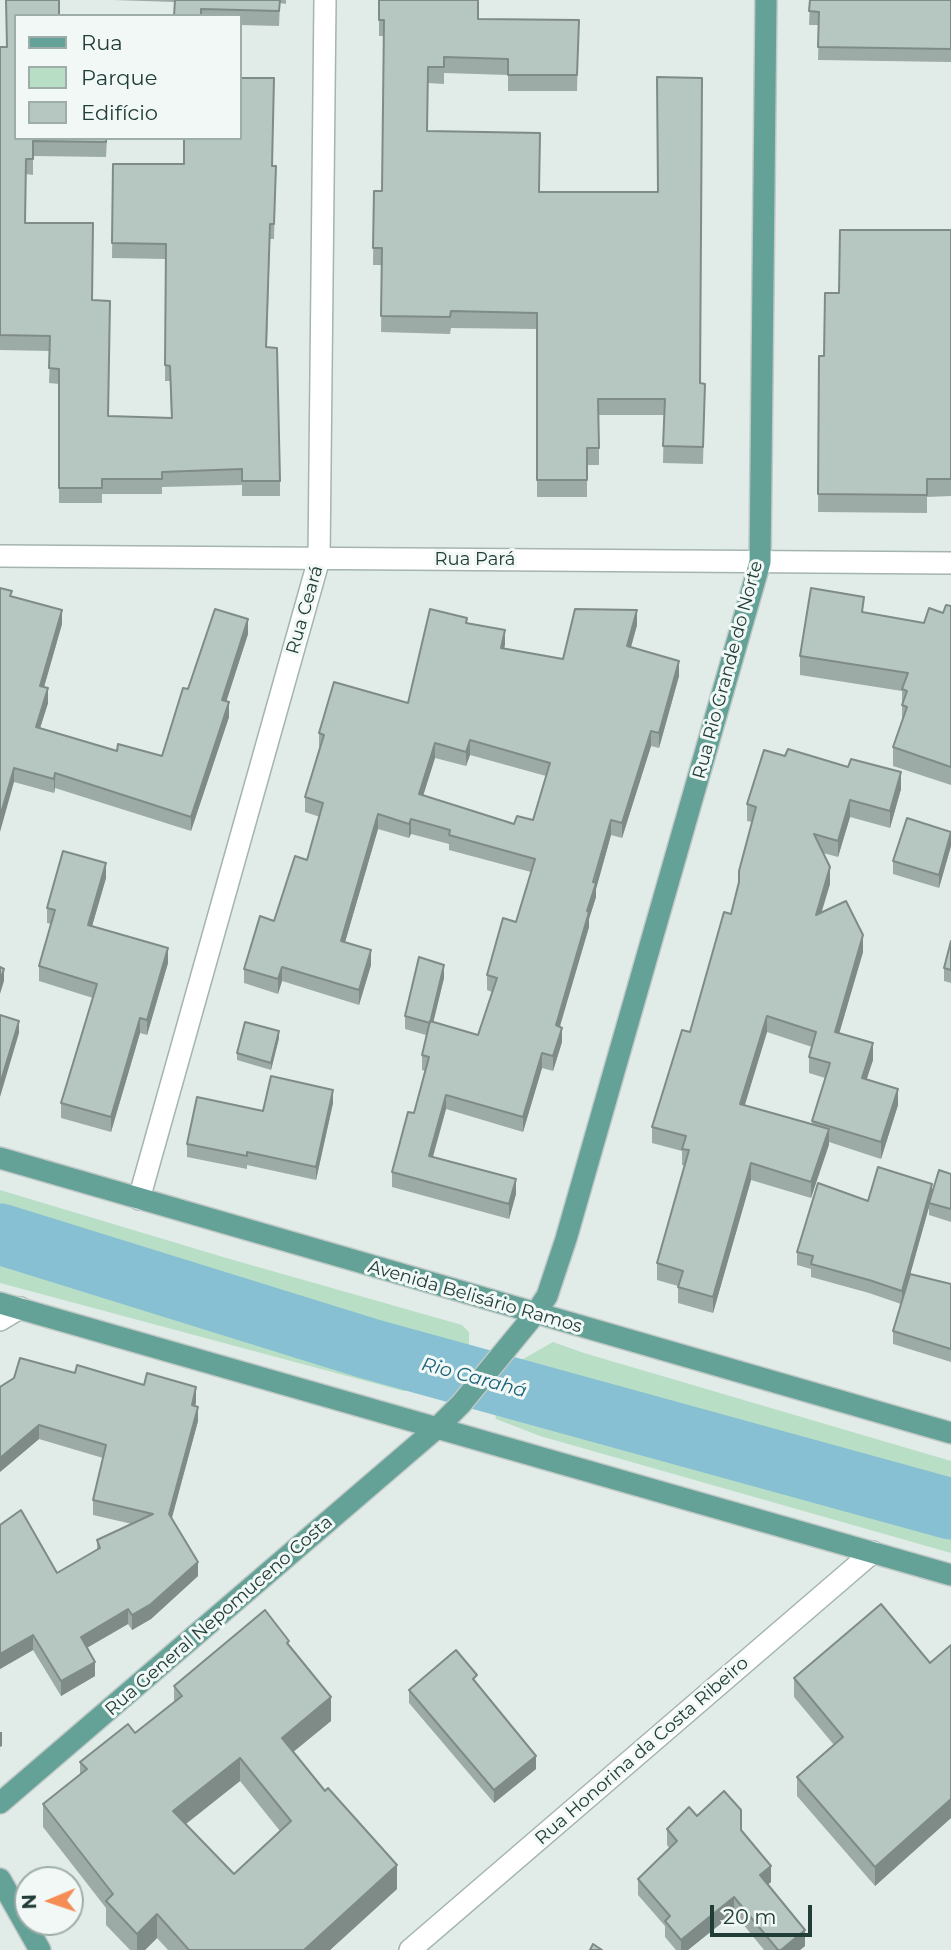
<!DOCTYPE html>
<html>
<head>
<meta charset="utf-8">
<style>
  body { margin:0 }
  #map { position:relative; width:951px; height:1950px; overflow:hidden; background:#e1ece8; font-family:Montserrat,sans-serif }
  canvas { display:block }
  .legend { position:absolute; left:14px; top:14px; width:228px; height:126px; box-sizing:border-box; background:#f1f8f5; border:2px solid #9eada9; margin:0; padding:9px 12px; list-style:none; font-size:21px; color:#213d38 }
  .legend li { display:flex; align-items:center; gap:14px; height:35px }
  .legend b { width:35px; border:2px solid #9eada9 }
  .north { position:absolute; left:14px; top:1866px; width:70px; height:70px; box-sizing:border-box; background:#f1f8f5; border:2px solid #9eada9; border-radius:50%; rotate:268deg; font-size:19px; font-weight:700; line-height:28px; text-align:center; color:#213d38 }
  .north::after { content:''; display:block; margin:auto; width:24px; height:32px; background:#f58c56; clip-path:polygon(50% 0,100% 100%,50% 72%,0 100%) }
  .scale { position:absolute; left:710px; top:1905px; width:102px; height:32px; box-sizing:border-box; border:4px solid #213d38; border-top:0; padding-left:9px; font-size:21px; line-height:24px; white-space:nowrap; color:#213d38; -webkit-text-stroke:5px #f1f8f5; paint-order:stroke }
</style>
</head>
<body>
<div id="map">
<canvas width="951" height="1950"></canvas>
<ul class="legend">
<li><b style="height:9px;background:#64a298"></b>Rua</li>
<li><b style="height:19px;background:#b9dec6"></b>Parque</li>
<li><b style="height:19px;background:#b6c7c1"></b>Edifício</li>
</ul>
<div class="north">N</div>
<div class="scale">20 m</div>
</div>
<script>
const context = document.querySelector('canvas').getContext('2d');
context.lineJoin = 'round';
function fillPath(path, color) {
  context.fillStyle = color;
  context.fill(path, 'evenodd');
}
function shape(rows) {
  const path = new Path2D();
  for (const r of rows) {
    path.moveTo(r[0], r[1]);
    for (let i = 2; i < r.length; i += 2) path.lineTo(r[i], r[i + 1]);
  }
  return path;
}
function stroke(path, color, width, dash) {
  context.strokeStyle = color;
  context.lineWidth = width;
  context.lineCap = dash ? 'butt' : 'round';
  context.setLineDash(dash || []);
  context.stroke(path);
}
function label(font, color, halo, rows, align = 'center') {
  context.font = font + ' Montserrat,sans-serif';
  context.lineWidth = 6;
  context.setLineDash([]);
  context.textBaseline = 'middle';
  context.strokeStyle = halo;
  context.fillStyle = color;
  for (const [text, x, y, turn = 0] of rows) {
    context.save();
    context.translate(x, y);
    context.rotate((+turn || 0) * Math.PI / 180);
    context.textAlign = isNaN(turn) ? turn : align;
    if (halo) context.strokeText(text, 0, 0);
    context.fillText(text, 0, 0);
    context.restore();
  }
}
fillPath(shape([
  [0,1190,223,1257,462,1325,469,1332,469,1345,466,1352,431,1390,403,1391,0,1283],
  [553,1342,584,1353,951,1461,951,1553,540,1436,496,1419,493,1399,523,1359]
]), '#b9dec6');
stroke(shape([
  [0,1234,370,1349,951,1509]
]), '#87c0d2', 61);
const minor = shape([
  [0,556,951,563],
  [139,1199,319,559,325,0],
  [0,1320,20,1308],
  [410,1950,873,1552]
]);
const major = shape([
  [0,1158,951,1433],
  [0,1303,951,1575],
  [0,1803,438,1427,461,1404,535,1314,547,1296,566,1239,760,562,766,0],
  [0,1879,40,1950]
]);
stroke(minor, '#a4b4b0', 24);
stroke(major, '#c1c9c7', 24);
stroke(minor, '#fff', 21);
stroke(major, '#64a298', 21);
fillPath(shape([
  [113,0,286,0,286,4,280,3,279,26,240,25,240,16,174,16,175,2],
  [379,0,478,19,579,20,577,91,508,91,508,75,444,73,444,84,428,83,428,131,539,192,700,383,705,384,703,464,663,463,664,415,599,415,599,465,587,465,587,497,537,497,537,329,451,328,450,334,381,332,382,265,373,265,374,191,382,191,384,36,379,36],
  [810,0,951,0,951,62,818,60,819,25,809,25],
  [16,16,107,138,106,157,33,156,33,175,26,174,25,223,93,300,108,416,171,418,170,381,165,381,166,259,112,258,113,164,276,166,274,239,270,239,267,347,280,481,280,496,242,496,242,485,162,487,162,494,102,494,102,503,59,503,59,384,49,383,50,351,0,350,0,47,6,47],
  [951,230,951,496,927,497,927,513,818,512,819,356,824,356,839,293],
  [12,596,62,624,44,687,48,703,40,728,117,751,162,756,188,689,248,634,226,701,229,717,191,831,55,788,54,793,14,782],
  [951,606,951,785,893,766,893,747,902,721,902,691,800,675,800,656,864,613,924,623,943,613],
  [467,623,505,644,504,649,563,659,637,625,631,647,679,676,659,748,651,746,622,838,611,835,596,889,596,897,589,919,589,927,559,1027,562,1042,553,1071,542,1068,523,1132,446,1109,433,1157,516,1194,509,1219,392,1187,392,1172,414,1113,425,1071,422,1070,422,1055,426,1035,405,1029,405,1016,444,978,433,1022,478,1035,492,992,487,990,487,975,516,922,531,872,449,850,449,844,411,834,409,838,378,829,345,942,371,965,359,1005,282,981,278,994,244,983,244,969,274,921,307,860,320,817,305,812,305,797,319,748,319,733,408,703],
  [470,755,546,776,533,820,514,824,423,795,435,758,466,766],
  [785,756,901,789,890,828,850,817,838,857,823,853,830,884,821,912,863,952,839,1033,873,1060,866,1079,898,1105,881,1159,829,1142,811,1198,751,1180,713,1313,678,1303,678,1286,657,1280,657,1263,685,1166,682,1165,682,1151,652,1143,652,1127,690,1032,731,914,739,884,752,822,747,821,747,804],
  [767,1032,812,1047,809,1057,809,1073,825,1078,812,1121,812,1124,745,1105],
  [951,832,951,846,939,888,893,874,893,861],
  [106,878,92,926,168,963,147,1035,140,1033,111,1132,61,1118,61,1103,93,998,39,981,39,966,51,924,47,923,47,908],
  [951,941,951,983,944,981,944,968],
  [279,1038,271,1070,237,1060,237,1053],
  [333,1103,316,1180,247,1165,247,1169,187,1157,187,1144,263,1111],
  [951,1174,951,1222,929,1215,929,1207,910,1274,951,1284,951,1362,893,1344,893,1331,901,1304,869,1293,811,1277,811,1269,797,1265,797,1252,868,1201,932,1193],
  [75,1373,196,1402,195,1406,198,1421,172,1518,198,1576,151,1619,132,1630,128,1624,87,1648,95,1676,61,1696,33,1650,0,1669,0,1525,57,1573,97,1550,97,1540,132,1524,93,1515,93,1500,103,1458,39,1439,0,1472],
  [289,1645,331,1721,293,1752,397,1889,330,1950,168,1950,157,1938,145,1950,130,1950,106,1925,106,1908,43,1827,43,1804,80,1774,80,1762,135,1733,174,1703,174,1686],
  [240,1781,280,1831,234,1874,186,1824],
  [951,1645,951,1818,875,1886,797,1796,797,1777,834,1745,794,1697,794,1678,930,1663],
  [477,1685,536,1769,494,1803,409,1703,409,1690],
  [697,1816,741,1830,771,1882,768,1884,805,1946,800,1950,764,1950,734,1913,688,1950,676,1950,665,1937,665,1926,638,1895,638,1879,670,1849,667,1845,667,1829]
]), '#9daba6');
fillPath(shape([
  [62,610,62,624,40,701,40,686],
  [637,610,637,625,627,661,627,646],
  [248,619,248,634,222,715,222,700],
  [505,630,505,644,501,663,501,648],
  [679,661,679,676,659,748,659,733],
  [48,688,48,703,36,741,36,727],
  [229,702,229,717,191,831,191,817],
  [651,731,651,746,622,838,622,823],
  [470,740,470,755,466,766,466,752],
  [435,743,435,758,419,809,419,794],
  [14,768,14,782,0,832,0,817],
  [901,772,901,789,890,828,890,811],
  [55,773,55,788,54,793,54,779],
  [850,800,850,817,838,857,838,841],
  [378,814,378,829,341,956,341,941],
  [411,819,411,834,409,838,409,824],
  [611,820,611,835,596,889,596,897,589,919,589,927,556,1040,556,1025],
  [951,833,951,846,939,888,939,875],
  [106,863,106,878,88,940,88,925],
  [830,867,830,884,816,931,816,915],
  [863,935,863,952,835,1048,835,1032],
  [168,948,168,963,147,1035,147,1020],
  [371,950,371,965,359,1005,359,990],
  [444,965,444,978,430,1036,430,1023],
  [282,967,282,981,278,994,278,979],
  [4,969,4,981,0,994,0,981],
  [767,1016,767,1032,740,1120,740,1104],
  [140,1018,140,1033,111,1132,111,1117],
  [19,1021,19,1033,0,1097,0,1084],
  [562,1028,562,1042,553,1071,553,1056],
  [279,1031,279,1038,271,1070,271,1063],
  [873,1043,873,1060,862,1094,862,1078],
  [542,1053,542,1068,523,1132,523,1117],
  [898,1089,898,1105,881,1159,881,1142],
  [333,1090,333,1103,316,1180,316,1167],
  [446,1095,446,1109,429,1170,429,1156],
  [829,1129,829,1145,811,1198,811,1182],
  [751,1163,751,1180,713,1313,713,1297],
  [516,1179,516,1194,509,1219,509,1204],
  [932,1184,932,1197,929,1203,929,1207,902,1304,902,1291],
  [196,1387,196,1402,192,1419,192,1405],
  [198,1407,198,1421,169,1528,169,1514],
  [39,1425,39,1439,0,1472,0,1458],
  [198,1562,198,1576,151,1619,132,1630,132,1615],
  [128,1609,128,1624,81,1651,81,1637],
  [33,1635,33,1650,0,1669,0,1654],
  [95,1662,95,1676,61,1696,61,1681],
  [331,1697,331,1721,282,1761,282,1738],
  [0,1732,2,1732,2,1746,0,1747],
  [536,1756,536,1769,494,1803,494,1790],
  [240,1758,240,1781,173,1834,173,1811],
  [951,1799,951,1818,875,1886,875,1867],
  [397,1865,397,1889,330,1950,304,1950],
  [771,1866,771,1882,760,1891,760,1875],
  [734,1897,734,1913,688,1950,681,1950,681,1940],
  [157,1914,157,1938,145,1950,137,1950,137,1934],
  [805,1930,805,1946,800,1950,781,1950]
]), '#7f8b87');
const building = shape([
  [6,0,59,0,59,16,16,16,16,138,106,138,106,142,33,141,33,159,26,159,25,223,93,223,92,300,110,301,108,416,172,418,170,366,165,365,166,244,112,243,113,164,184,164,184,138,240,138,240,78,274,78,272,166,276,166,274,224,270,224,266,347,277,348,280,481,242,481,242,469,162,472,162,479,102,479,102,488,59,488,59,369,49,368,50,336,0,335,0,47,7,47,6,0],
  [175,0,280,0,279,11,201,9,201,16,174,16,175,0],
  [379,0,478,0,478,19,579,20,577,75,508,75,508,59,444,57,444,67,428,67,427,131,540,133,539,192,658,192,657,77,702,78,700,383,705,384,703,447,663,446,665,399,598,399,599,448,587,448,587,480,537,480,537,313,451,311,450,317,381,316,382,248,373,248,374,191,382,191,384,20,379,20,379,0],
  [810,0,951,0,951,49,818,47,819,12,809,11,810,0],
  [840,230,951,230,951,479,927,479,927,495,818,494,819,356,824,356,825,293,839,293,840,230],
  [0,588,12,591,10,596,62,610,40,686,48,688,36,727,117,751,118,744,162,756,183,688,188,689,215,609,248,619,222,700,229,702,191,817,55,773,54,779,14,768,0,817,0,588],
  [811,588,864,597,862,612,924,623,929,608,943,613,946,605,951,606,951,767,893,747,907,707,902,705,907,691,902,689,908,673,800,656,811,588],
  [430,609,467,618,466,623,505,630,501,648,563,659,575,609,637,610,627,646,679,661,659,733,651,731,622,823,611,820,593,882,596,883,587,911,589,912,556,1025,562,1028,553,1056,542,1053,523,1117,446,1095,429,1156,516,1179,509,1204,392,1172,408,1112,414,1113,429,1057,422,1055,430,1021,478,1035,497,978,487,975,503,918,516,922,535,859,449,835,450,830,411,819,409,824,378,814,341,941,371,950,359,990,282,967,278,979,244,969,260,916,274,921,295,856,307,860,323,803,305,797,324,735,319,733,334,682,408,703,430,609],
  [470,740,550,763,533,820,517,816,514,824,419,794,435,743,466,752,470,740],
  [788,749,848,767,851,759,901,772,890,811,850,800,838,841,814,834,830,867,816,915,846,901,863,935,835,1032,873,1043,862,1078,898,1089,881,1142,812,1121,830,1063,809,1057,816,1032,767,1016,740,1104,829,1129,811,1182,751,1163,713,1297,678,1287,683,1271,657,1263,689,1150,682,1149,686,1136,652,1127,682,1030,690,1032,724,912,731,914,739,882,739,871,756,807,747,804,764,750,785,756,788,749],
  [907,818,951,832,939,875,893,861,907,818],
  [63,851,106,863,88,925,168,948,147,1020,140,1018,111,1117,61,1103,97,984,39,966,55,910,47,908,63,851],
  [951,941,951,970,944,968,951,941],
  [419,957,444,965,430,1023,405,1016,419,957],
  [0,967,4,969,0,981,0,967],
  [0,1015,19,1021,0,1084,0,1015],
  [245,1022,279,1031,271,1063,237,1053,245,1022],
  [271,1076,333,1090,316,1167,247,1152,247,1156,187,1144,197,1097,263,1111,271,1076],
  [878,1167,932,1184,902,1291,869,1280,811,1264,813,1256,797,1252,818,1183,868,1201,878,1167],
  [939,1170,951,1174,951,1209,929,1203,939,1170],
  [910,1274,951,1284,951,1349,893,1331,910,1274],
  [20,1358,75,1373,77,1365,144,1385,147,1373,196,1387,192,1405,198,1407,169,1514,198,1562,151,1604,132,1615,128,1609,81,1637,95,1662,61,1681,33,1635,0,1654,0,1525,21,1510,57,1573,100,1548,97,1540,153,1514,93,1500,106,1445,39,1425,0,1458,0,1387,14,1378,20,1358],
  [881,1604,930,1663,951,1645,951,1799,875,1867,797,1777,843,1737,794,1678,881,1604],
  [265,1610,289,1641,287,1643,331,1697,282,1738,325,1791,328,1788,397,1865,304,1950,189,1950,157,1914,137,1934,106,1901,113,1894,43,1804,87,1769,80,1762,128,1724,135,1733,182,1696,174,1686,265,1610],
  [240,1758,291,1821,234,1874,173,1811,240,1758],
  [456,1650,477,1675,473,1679,536,1756,494,1790,409,1690,456,1650],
  [724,1791,741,1810,741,1830,771,1866,760,1875,805,1930,781,1950,778,1950,734,1897,681,1940,665,1921,670,1916,638,1879,677,1841,667,1829,689,1807,697,1816,724,1791],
  [593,1944,602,1950,590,1950,593,1944]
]);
fillPath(building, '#b6c7c1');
stroke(building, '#7f8b87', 2);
label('18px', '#213d38', '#f1f8f5', [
  ["Rua Pará",475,560],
  ["Rua Ceará",305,610,-74],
  ["Rua Rio Grande do Norte",728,670,-75],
  ["Avenida Belisário Ramos",475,1297,16],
  ["Rua General Nepomuceno Costa",219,1616,-41],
  ["Rua Honorina da Costa Ribeiro",642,1751,-41]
]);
label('italic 19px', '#1a617a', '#f1f8f5', [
  ["Rio Carahá",474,1378,15]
]);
</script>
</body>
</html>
